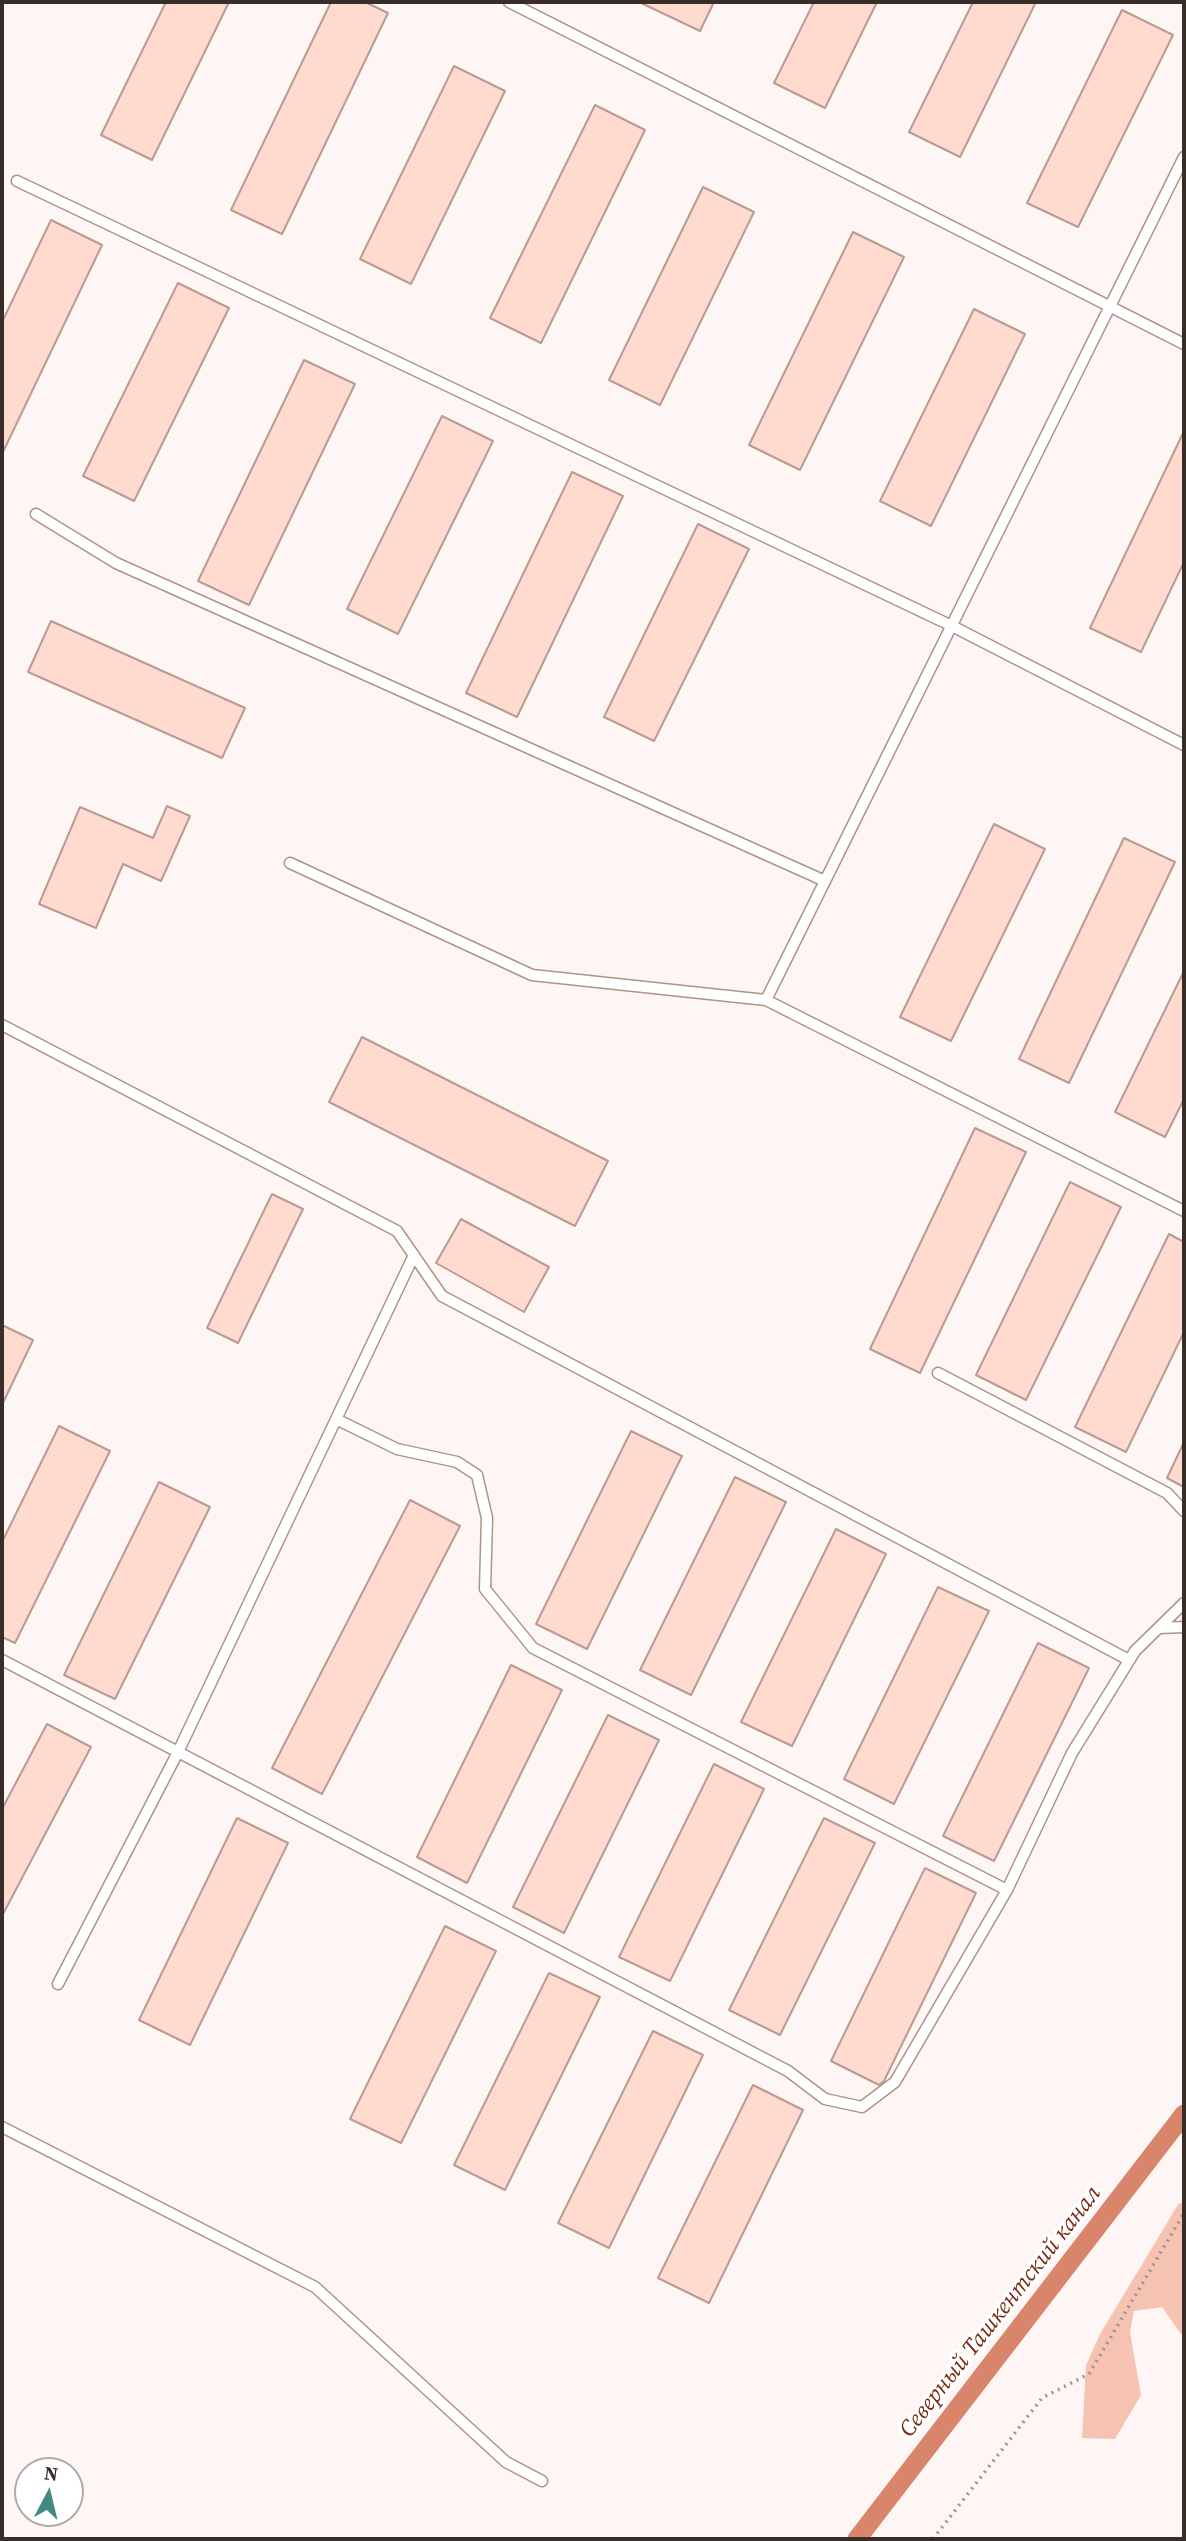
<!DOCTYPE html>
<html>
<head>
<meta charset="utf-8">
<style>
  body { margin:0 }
  #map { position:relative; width:1186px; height:2541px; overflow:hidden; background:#fdf6f4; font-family:"Source Serif 4",serif }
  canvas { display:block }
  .frame { position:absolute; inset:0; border:4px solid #392d29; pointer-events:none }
  .north { position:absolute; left:14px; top:2457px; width:70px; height:70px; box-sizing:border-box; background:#fff; border:2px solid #b0aba9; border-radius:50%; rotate:7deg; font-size:19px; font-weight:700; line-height:28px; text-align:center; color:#392d29 }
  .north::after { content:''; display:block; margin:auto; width:24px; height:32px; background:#438983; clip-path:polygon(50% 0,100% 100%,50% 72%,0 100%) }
</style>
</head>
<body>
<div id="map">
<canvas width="1186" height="2541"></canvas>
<div class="frame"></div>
<div class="north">N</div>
</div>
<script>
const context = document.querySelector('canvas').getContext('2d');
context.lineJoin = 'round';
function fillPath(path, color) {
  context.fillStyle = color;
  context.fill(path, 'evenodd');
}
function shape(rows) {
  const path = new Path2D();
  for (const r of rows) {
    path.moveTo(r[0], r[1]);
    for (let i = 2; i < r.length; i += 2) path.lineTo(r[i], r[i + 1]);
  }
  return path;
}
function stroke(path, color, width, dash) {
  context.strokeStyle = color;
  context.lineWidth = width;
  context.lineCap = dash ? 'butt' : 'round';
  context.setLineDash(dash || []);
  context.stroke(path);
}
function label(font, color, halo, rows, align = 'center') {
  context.font = font + ' "Source Serif 4",serif';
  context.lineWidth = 7;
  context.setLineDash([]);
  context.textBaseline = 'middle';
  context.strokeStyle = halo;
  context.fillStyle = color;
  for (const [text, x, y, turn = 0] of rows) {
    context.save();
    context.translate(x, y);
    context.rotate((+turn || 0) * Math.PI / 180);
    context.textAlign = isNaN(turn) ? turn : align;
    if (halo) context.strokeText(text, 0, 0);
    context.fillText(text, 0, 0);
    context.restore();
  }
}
fillPath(shape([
  [1179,2203,1184,2204,1184,2334,1181,2334,1162,2307,1134,2311,1130,2332,1141,2395,1115,2439,1082,2438,1086,2365,1100,2334]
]), '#f6c3b3');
stroke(shape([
  [857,2539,1184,2114]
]), '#d8856c', 19);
const building = shape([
  [166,2,229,2,152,160,101,135,166,2],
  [331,2,365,2,388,13,282,234,231,210,331,2],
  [639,2,714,2,700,31,639,2],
  [814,2,877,2,825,108,774,83,814,2],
  [973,2,1036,2,960,157,909,132,973,2],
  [1122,10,1173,35,1078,227,1027,203,1122,10],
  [454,66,505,91,411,284,360,259,454,66],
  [595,105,645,130,541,343,490,318,595,105],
  [703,187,754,212,660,405,609,380,703,187],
  [51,220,102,245,2,454,2,322,51,220],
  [853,232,904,257,800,470,749,445,853,232],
  [178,283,229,308,134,501,83,476,178,283],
  [974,309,1025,334,931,526,880,501,974,309],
  [304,360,355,384,249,605,198,581,304,360],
  [442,416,493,441,398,634,347,609,442,416],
  [1184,431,1184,562,1141,652,1090,628,1184,431],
  [572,472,623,496,517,717,466,693,572,472],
  [698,524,749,549,654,741,604,717,698,524],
  [51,621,245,708,222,758,28,672,51,621],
  [167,806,190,816,161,881,123,864,96,928,39,904,80,807,153,838,167,806],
  [994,824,1045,849,951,1041,900,1017,994,824],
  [1124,838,1175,862,1069,1083,1019,1059,1124,838],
  [1184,971,1184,1099,1165,1137,1115,1112,1184,971],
  [362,1037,608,1161,575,1226,329,1102,362,1037],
  [975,1128,1026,1152,920,1373,870,1349,975,1128],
  [1070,1182,1121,1207,1026,1400,976,1375,1070,1182],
  [272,1194,303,1209,238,1343,207,1328,272,1194],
  [461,1219,549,1267,524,1312,436,1263,461,1219],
  [1169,1234,1184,1242,1184,1332,1126,1452,1075,1427,1169,1234],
  [2,1325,33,1340,2,1405,2,1325],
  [59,1426,110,1451,15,1643,2,1637,2,1542,59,1426],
  [631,1431,682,1456,587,1649,536,1624,631,1431],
  [1184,1442,1184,1487,1167,1478,1184,1442],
  [735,1477,786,1502,691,1695,640,1670,735,1477],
  [159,1482,210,1507,115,1699,64,1675,159,1482],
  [410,1500,460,1526,322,1794,272,1768,410,1500],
  [836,1529,886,1554,792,1746,741,1722,836,1529],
  [938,1587,989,1611,894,1804,844,1779,938,1587],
  [1038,1643,1089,1668,994,1861,943,1836,1038,1643],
  [511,1665,562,1690,467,1883,417,1857,511,1665],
  [608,1715,659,1740,564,1933,513,1907,608,1715],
  [47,1724,91,1747,2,1916,2,1809,47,1724],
  [714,1764,764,1789,670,1981,619,1957,714,1764],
  [237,1818,288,1843,190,2045,139,2020,237,1818],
  [824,1818,875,1843,780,2035,729,2010,824,1818],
  [925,1868,976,1893,884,2081,879,2085,831,2061,925,1868],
  [445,1926,496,1951,401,2143,350,2119,445,1926],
  [549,1973,600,1997,505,2190,454,2165,549,1973],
  [653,2031,703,2055,609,2248,558,2223,653,2031],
  [753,2085,803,2110,709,2303,658,2278,753,2085]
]);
fillPath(building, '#ffdacf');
stroke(building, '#b99b92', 2);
const lane = shape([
  [509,2,1184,344],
  [17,181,952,626,1184,745],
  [36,514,116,563,825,881],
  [290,863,532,975,766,1000,1184,1211],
  [766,1000,1184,157],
  [2,1025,397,1231,442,1296,1129,1660],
  [938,1373,1167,1493,1184,1511],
  [336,1419,397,1449,457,1462,477,1475,487,1518,485,1589,533,1648,1007,1890],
  [1159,1628,1184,1627],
  [2,1660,788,2071,825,2099,862,2107,895,2082,1007,1890,1072,1753,1135,1651,1184,1603],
  [58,1984,178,1752,414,1255],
  [2,2127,315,2287,506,2462,542,2481]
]);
stroke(lane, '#b09289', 13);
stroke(shape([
  [933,2539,1042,2398,1089,2374,1184,2213]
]), '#9d9390', 3.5, [2, 5]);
stroke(lane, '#fff', 10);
label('italic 23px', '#752a11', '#fff', [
  ["Северный Ташкентский канал",1001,2312,-52]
]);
</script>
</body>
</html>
